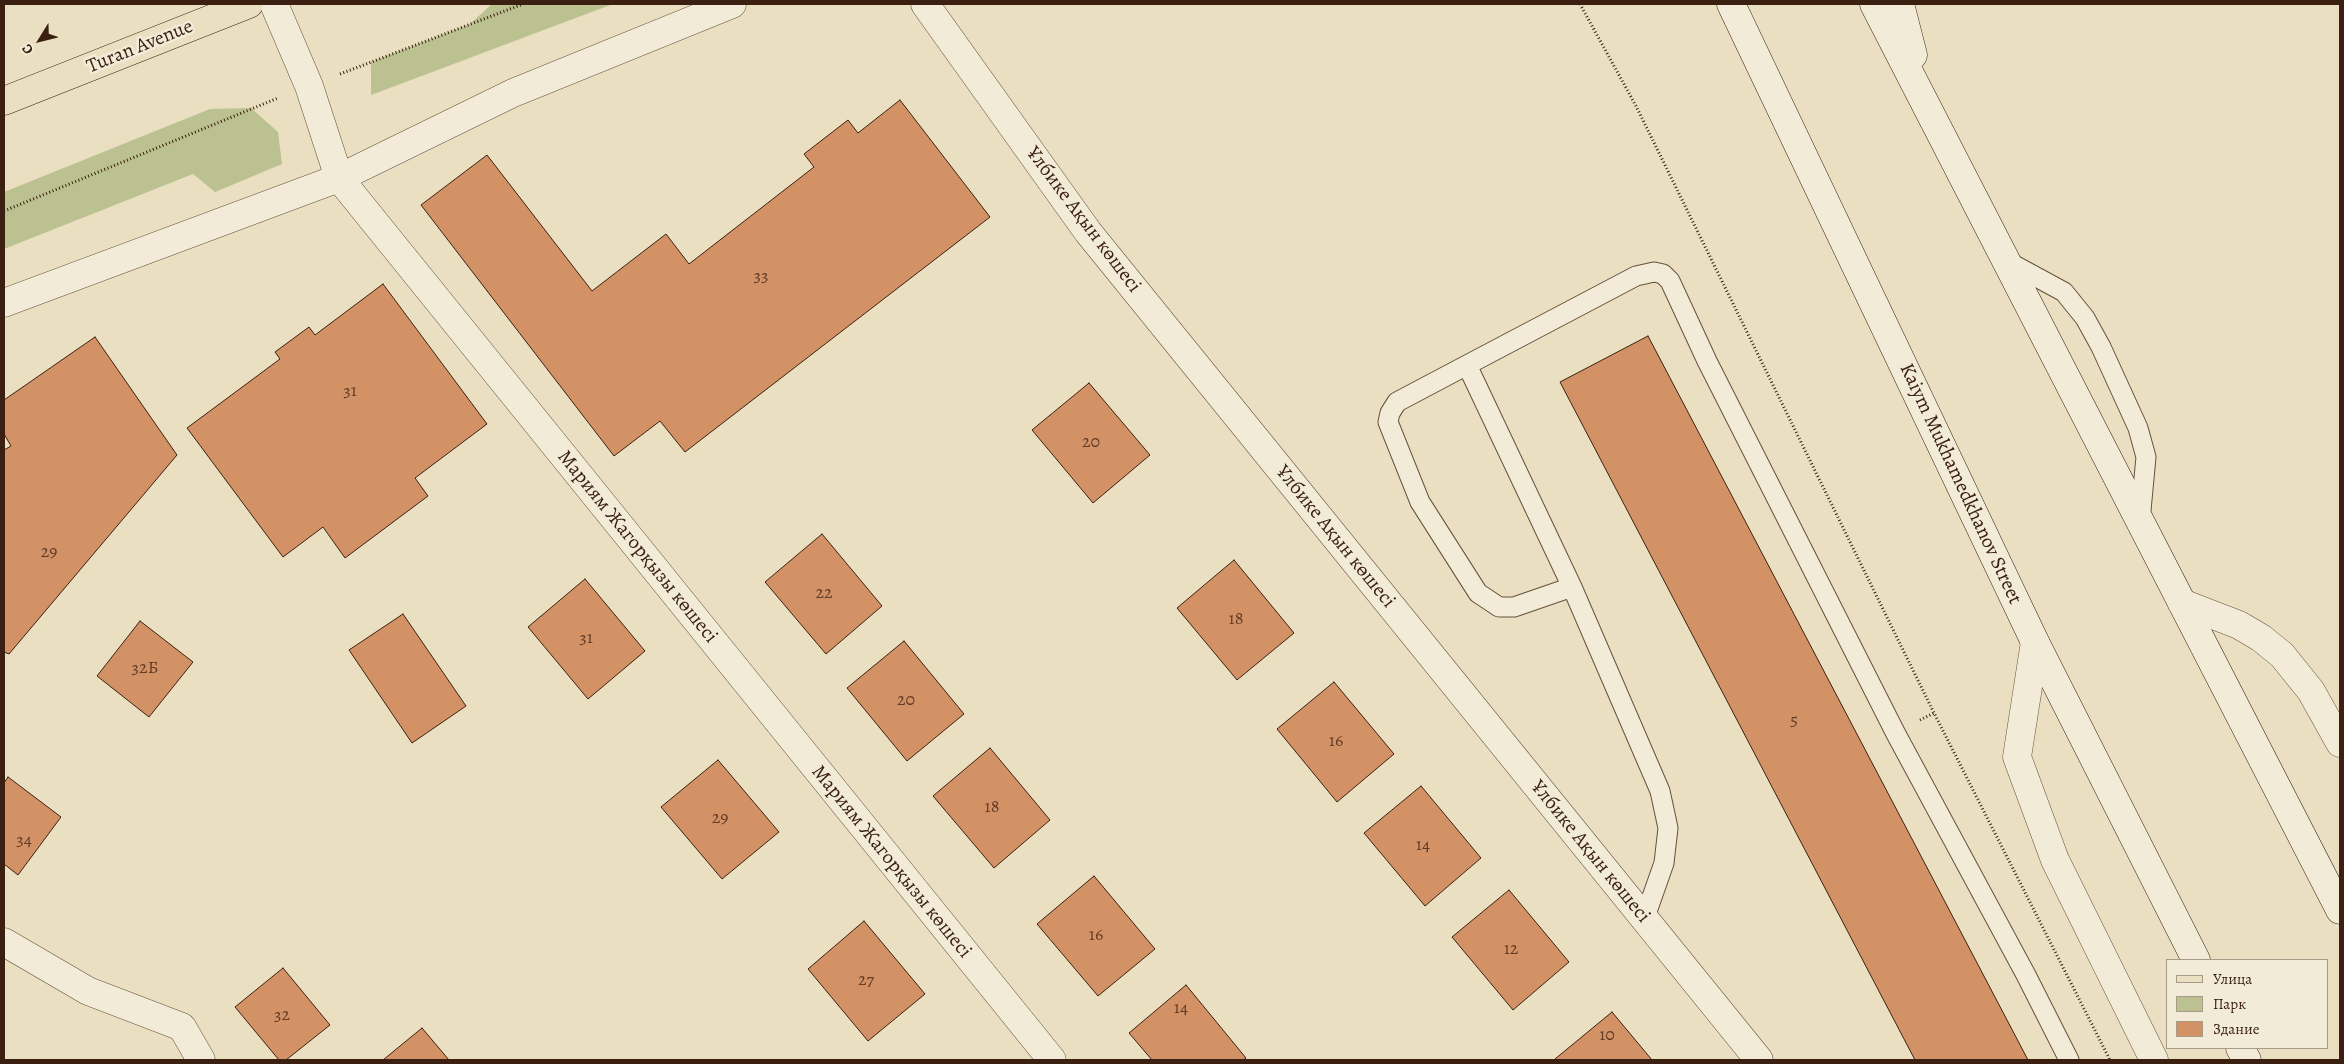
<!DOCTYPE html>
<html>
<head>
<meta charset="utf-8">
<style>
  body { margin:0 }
  #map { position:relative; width:2344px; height:1064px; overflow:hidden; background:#eae0c1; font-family:Alegreya,serif }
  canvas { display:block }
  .frame { position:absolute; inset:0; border:5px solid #3b2011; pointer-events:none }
  .legend { position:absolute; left:2166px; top:959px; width:162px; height:90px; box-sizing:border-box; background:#f1ebd7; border:1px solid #a89a88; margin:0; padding:6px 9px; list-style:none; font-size:15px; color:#3b2011 }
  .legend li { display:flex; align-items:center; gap:10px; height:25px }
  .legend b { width:25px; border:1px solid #a89a88 }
  .north { position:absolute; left:15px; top:15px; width:50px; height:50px; -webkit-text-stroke:4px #f1ebd7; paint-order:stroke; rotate:234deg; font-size:14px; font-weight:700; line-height:20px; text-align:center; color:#3b2011 }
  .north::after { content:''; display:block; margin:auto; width:18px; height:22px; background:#3b2011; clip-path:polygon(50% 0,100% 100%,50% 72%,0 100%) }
</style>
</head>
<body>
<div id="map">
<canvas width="2344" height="1064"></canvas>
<div class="frame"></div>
<ul class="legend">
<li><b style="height:6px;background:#eae0c1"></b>Улица</li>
<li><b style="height:14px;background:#bbc190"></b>Парк</li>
<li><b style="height:14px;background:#d39166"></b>Здание</li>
</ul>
<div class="north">С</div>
</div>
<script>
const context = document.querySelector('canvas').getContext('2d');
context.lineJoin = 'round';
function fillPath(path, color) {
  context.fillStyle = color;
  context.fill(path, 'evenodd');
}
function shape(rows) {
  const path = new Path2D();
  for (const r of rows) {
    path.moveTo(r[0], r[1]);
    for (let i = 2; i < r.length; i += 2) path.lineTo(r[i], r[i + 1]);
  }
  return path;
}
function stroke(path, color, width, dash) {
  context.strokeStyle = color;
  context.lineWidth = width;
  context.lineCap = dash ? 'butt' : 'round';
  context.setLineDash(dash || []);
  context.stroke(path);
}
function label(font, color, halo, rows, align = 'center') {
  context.font = font + ' Alegreya,serif';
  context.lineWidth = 5;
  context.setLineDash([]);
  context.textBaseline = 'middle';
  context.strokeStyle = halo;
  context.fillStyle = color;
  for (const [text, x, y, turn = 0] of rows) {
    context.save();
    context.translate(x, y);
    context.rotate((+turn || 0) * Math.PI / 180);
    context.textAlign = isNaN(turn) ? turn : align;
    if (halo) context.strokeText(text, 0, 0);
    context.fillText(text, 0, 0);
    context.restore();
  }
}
fillPath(shape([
  [492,4,613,4,371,95,371,62,470,24],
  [251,108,278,132,282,164,215,192,193,174,4,249,4,192,210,109]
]), '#bbc190');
const building = shape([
  [900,100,990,217,685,452,660,421,614,456,421,205,487,155,592,291,666,234,689,264,814,167,804,154,848,120,858,133,900,100],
  [383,284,487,424,415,478,428,496,345,558,323,527,283,557,187,428,280,359,275,352,309,327,315,335,383,284],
  [1648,336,2028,1060,1915,1060,1560,382,1648,336],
  [95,337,177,455,9,654,4,652,4,450,11,446,4,434,4,400,95,337],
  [1089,383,1150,455,1093,503,1032,430,1089,383],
  [822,534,882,606,826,654,765,582,822,534],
  [1234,560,1294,633,1237,680,1177,608,1234,560],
  [585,579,645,651,588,699,528,627,585,579],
  [403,614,466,706,412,743,349,650,403,614],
  [140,621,193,662,149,717,97,676,140,621],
  [904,641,964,714,907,761,847,688,904,641],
  [1334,682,1394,754,1337,802,1277,729,1334,682],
  [990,748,1050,820,994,868,933,796,990,748],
  [718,760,779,832,722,879,661,807,718,760],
  [8,777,61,817,18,875,4,864,4,783,8,777],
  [1421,786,1481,858,1425,906,1364,833,1421,786],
  [1094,876,1155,949,1098,996,1037,924,1094,876],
  [1509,890,1569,962,1513,1010,1452,937,1509,890],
  [864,921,925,994,868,1041,808,969,864,921],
  [283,968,330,1025,286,1060,279,1060,235,1007,283,968],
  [1186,985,1246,1058,1243,1060,1152,1060,1129,1033,1186,985],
  [1612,1012,1652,1060,1556,1060,1555,1059,1612,1012],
  [422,1028,449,1060,383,1060,422,1028]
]);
fillPath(building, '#d39166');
stroke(building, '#3b2011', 1);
const service = shape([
  [2005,260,2064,292,2085,318,2101,347,2138,428,2146,457,2140,521],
  [1467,365,1397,402,1390,413,1388,422,1420,502,1478,593,1499,607,1514,607,1572,587],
  [1644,920,1664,863,1668,828,1660,791,1572,587,1467,365,1636,276,1654,272,1663,274,1670,281,1707,361,1896,734,2026,975,2069,1060]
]);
const minor = shape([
  [274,4,309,86,339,178,1052,1060],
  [925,4,1088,232,1759,1060],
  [4,303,339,178,513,93,732,4],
  [2182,603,2239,625,2261,638,2282,655,2311,691,2340,743],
  [2035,642,2017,757,2055,860,2154,1060],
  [4,942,88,991,182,1027,201,1060]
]);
const secondary = shape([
  [1731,4,2035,642,2196,960],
  [1874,4,2340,910],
  [1900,4,1913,55],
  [2240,1048,2247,1060]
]);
const primary = shape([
  [4,101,249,4]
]);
stroke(service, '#67503d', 21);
stroke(minor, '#67503d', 29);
stroke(secondary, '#3b2011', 29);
stroke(primary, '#3b2011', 29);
stroke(shape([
  [1580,4,1636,106,1934,713,2110,1060],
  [340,74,523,4],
  [4,211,278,98],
  [1920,720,1934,713]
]), '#3b2011', 3, [1, 2.5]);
stroke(service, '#f1ebd7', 19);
stroke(minor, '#f1ebd7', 28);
stroke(secondary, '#f1ebd7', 28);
stroke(primary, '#eae0c1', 28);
label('18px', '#613c26', null, [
  ["33",761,277],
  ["31",350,392],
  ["20",1091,443],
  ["29",49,553],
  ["22",824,594],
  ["18",1236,620],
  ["31",586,639],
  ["32Б",145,669],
  ["20",906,701],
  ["5",1794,721],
  ["16",1336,742],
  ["18",992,808],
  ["29",720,819],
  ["34",24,841],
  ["14",1423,846],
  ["16",1096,936],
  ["12",1511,950],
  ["27",866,981],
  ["14",1181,1009],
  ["32",282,1016],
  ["10",1607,1036]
]);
label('20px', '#3b2011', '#f1ebd7', [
  ["Turan Avenue",140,47,-22],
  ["Ұлбике Ақын көшесі",1083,220,53],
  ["Kaiym Mukhamedkhanov Street",1960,484,65],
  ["Ұлбике Ақын көшесі",1335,537,51],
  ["Мариям Жагорқызы көшесі",637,547,51],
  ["Ұлбике Ақын көшесі",1590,852,51],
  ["Мариям Жагорқызы көшесі",891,862,51]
]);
</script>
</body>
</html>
